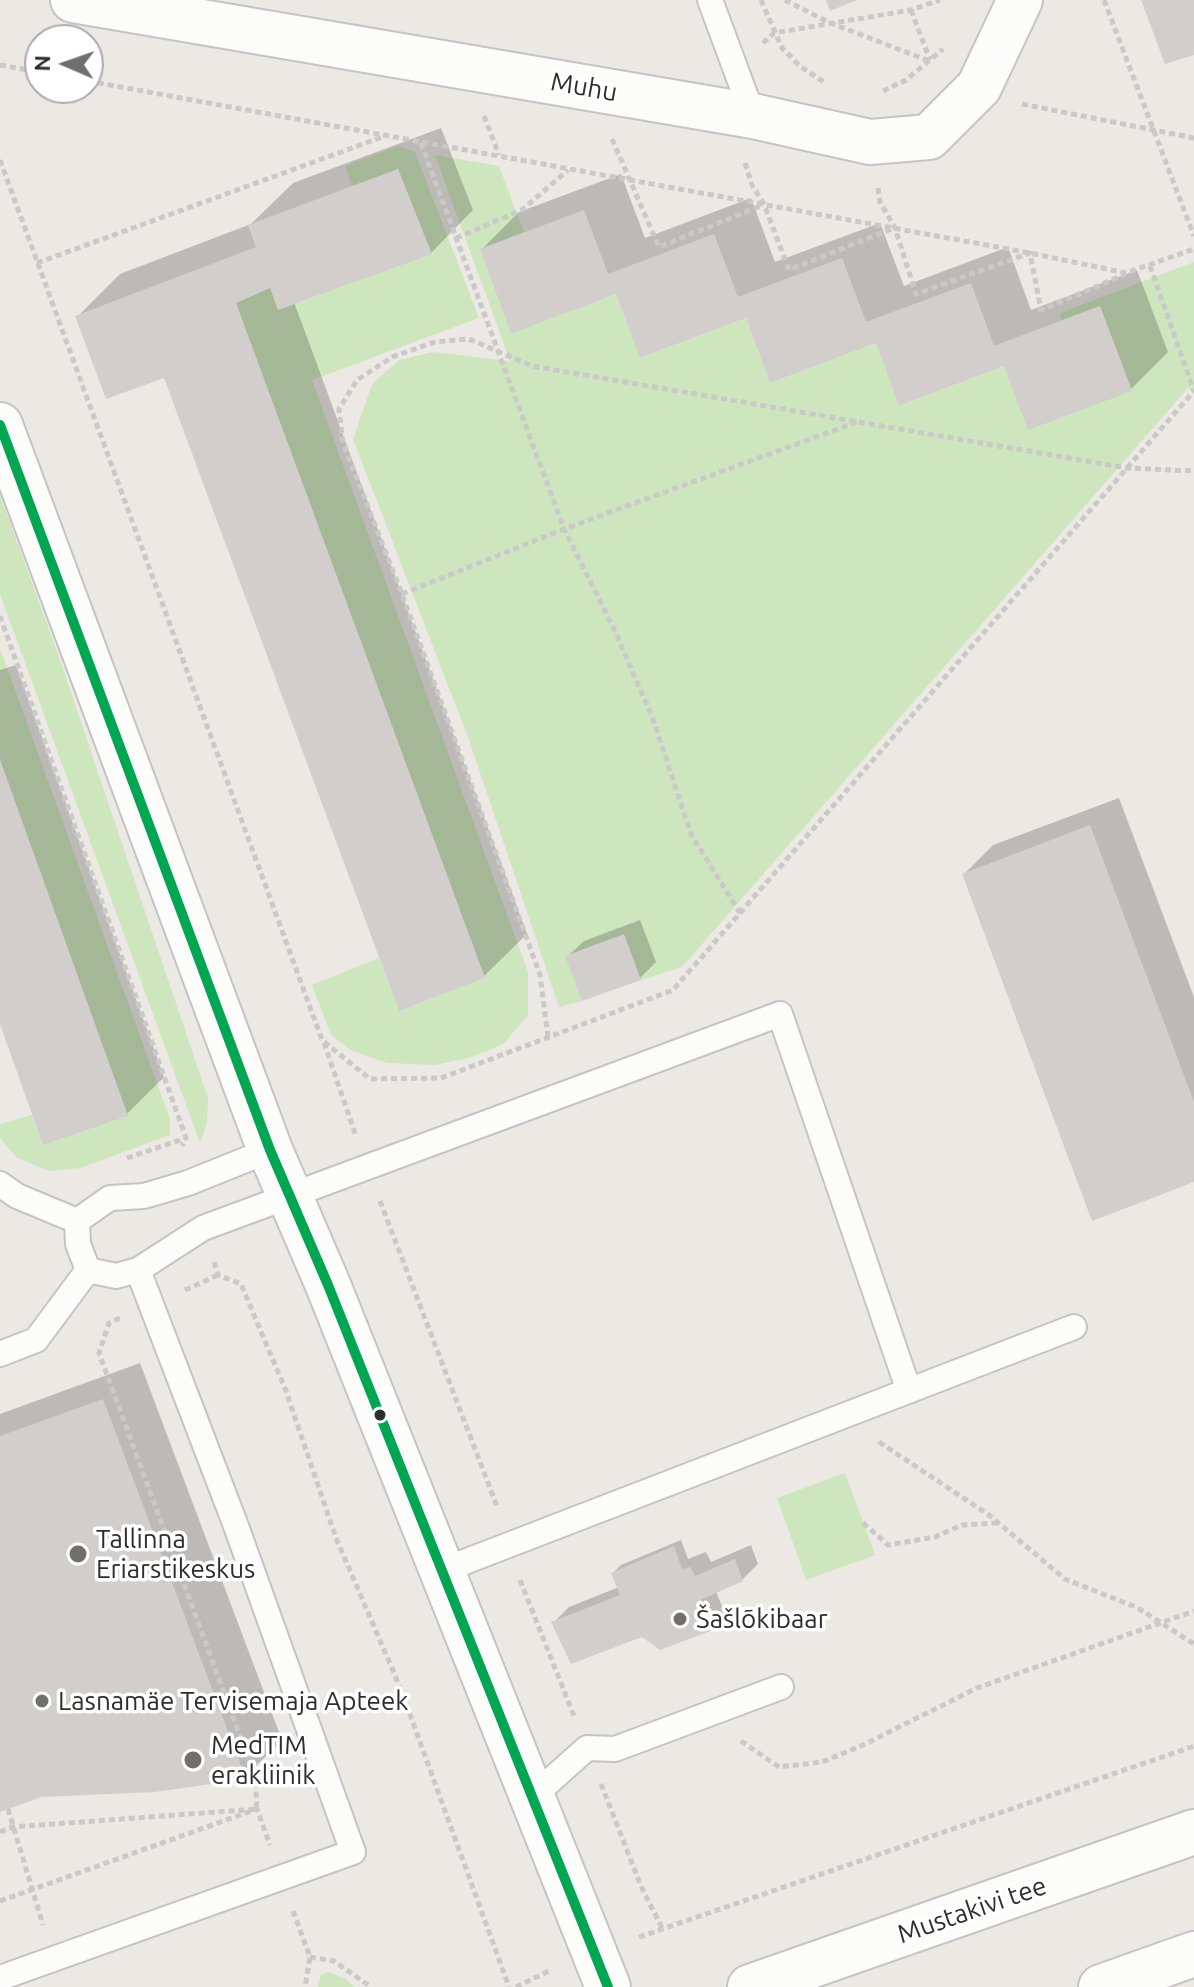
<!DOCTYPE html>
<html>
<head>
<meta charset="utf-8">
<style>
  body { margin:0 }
  #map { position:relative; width:1194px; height:1987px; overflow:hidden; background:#ece8e4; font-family:Ubuntu,sans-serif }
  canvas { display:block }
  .north { position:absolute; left:24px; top:24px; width:80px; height:80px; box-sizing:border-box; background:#fff; border:2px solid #ababab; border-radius:50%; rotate:272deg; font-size:22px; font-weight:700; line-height:32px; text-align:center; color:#2e2e2e }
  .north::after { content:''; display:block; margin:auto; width:28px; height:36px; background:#706f6e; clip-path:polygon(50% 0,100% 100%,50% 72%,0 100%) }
</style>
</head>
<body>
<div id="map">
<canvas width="1194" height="1987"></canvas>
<div class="north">N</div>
</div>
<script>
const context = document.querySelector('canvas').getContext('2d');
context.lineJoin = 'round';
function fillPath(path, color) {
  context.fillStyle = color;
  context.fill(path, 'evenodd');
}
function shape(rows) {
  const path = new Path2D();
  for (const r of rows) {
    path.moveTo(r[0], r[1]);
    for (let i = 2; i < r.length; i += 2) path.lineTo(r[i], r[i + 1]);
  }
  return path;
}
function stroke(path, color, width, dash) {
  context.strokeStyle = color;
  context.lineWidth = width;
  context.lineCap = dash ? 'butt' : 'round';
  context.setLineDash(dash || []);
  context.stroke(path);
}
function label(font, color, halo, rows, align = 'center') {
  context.font = font + ' Ubuntu,sans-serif';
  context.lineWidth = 7;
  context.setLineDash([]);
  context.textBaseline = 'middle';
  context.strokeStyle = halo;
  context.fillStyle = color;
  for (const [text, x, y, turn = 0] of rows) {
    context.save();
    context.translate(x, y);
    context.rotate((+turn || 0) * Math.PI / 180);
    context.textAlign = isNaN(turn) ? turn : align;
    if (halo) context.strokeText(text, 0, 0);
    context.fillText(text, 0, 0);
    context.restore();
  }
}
fillPath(shape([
  [398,146,415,152,479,318,312,380,528,972,528,1016,503,1044,473,1057,435,1065,387,1063,350,1050,331,1035,312,985,379,958,399,1011,485,978,236,303,270,288,279,310,431,254,398,169,352,186,345,166],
  [435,155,499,166,524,232,480,249,511,334,616,294,641,358,746,318,770,383,876,343,900,406,1004,366,1132,390,1100,306,1061,320,1060,313,1194,262,1194,394,1188,388,682,967,641,980,566,956,582,1001,559,1007,469,740,353,439,372,384,399,360,433,352,510,361],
  [0,495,59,657,208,1098,207,1123,200,1143,0,594],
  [0,648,170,1119,170,1135,80,1168,48,1171,16,1157,0,1138,0,1124,32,1115,43,1145,128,1116,0,759],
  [845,1473,875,1555,806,1580,777,1498],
  [328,1972,344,1978,355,1987,318,1987,321,1975]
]), '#cee6be');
fillPath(shape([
  [441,128,473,210,431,253,294,302,527,934,484,976,165,375,78,316,120,274,251,224,293,183],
  [621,174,645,238,751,198,775,262,880,223,904,286,1008,247,1031,310,1137,270,1168,352,1131,389,617,292,482,249,519,212],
  [16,665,164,1077,127,1114,0,1017,0,670],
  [1119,798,1194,997,1194,1180,964,874,993,845],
  [640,920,656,962,640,978,568,956,584,941],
  [140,1363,282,1740,245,1777,41,1795,0,1809,0,1414],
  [681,1540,688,1559,706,1552,711,1562,751,1545,758,1564,742,1580,716,1591,725,1614,709,1629,642,1634,553,1623,569,1607,619,1587,613,1573,621,1565]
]), '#0003');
fillPath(shape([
  [826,0,857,0,830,11],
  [1141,0,1194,0,1194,55,1165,64],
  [398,169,432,254,278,310,270,288,236,303,485,978,399,1011,164,378,106,399,75,316,256,247,248,225],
  [584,210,608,274,714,234,738,297,842,258,866,322,971,283,994,346,1100,306,1132,391,1028,430,1004,366,899,406,876,343,770,383,746,318,640,358,616,294,511,334,480,249],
  [0,760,128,1116,43,1145,0,1024],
  [1090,825,1194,1102,1194,1182,1092,1221,962,874],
  [624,934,641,980,582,1001,565,956],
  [103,1399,246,1779,155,1792,41,1797,0,1812,0,1436],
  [674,1546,682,1569,690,1567,695,1576,735,1559,743,1581,698,1601,710,1631,660,1650,642,1637,571,1664,551,1622,620,1595,611,1573]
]), '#d1cecb');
const service = shape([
  [710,0,753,116],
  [270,1150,188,1183,144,1196,110,1198,77,1221,78,1244,88,1270,116,1276,138,1270,203,1228,780,1014,909,1391],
  [0,1184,17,1196,77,1221],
  [0,1354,36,1340,88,1270],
  [441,1571,1074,1327],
  [531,1798,587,1748,615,1749,781,1687],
  [0,1978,353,1852,236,1526,138,1270]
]);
const minor = shape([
  [73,0,753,116,870,142,929,137,979,87,1020,0]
]);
const tertiary = shape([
  [0,425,270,1150,328,1285,608,1987]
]);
const secondary = shape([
  [750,1987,1194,1832],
  [1101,1987,1194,1954]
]);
stroke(service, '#c5c4c5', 28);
stroke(minor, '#c5c4c5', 48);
stroke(tertiary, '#c5c4c5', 48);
stroke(secondary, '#c5c4c5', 48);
stroke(shape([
  [761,0,782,48,801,67,824,82],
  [785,0,828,22,929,61],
  [1104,0,1194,236],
  [911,10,930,60],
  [763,43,774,33,911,10,940,0],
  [0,65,40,72],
  [88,81,1030,253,1126,273,1194,249],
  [883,91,906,80,943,49],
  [1022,104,1194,138],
  [484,116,499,155],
  [612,139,659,247,763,205],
  [421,143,564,529,615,631,653,719,691,834,740,913],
  [0,160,322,1040,370,1079,441,1078,673,990,1194,391],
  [745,163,752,185,764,204,789,270,894,228],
  [878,188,880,202,895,228,916,294,1030,253,1041,310,1126,274],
  [456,238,522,210,568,170],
  [37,263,385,136],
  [1150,266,1194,391],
  [402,594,564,529,857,422],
  [0,616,186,1138,182,1146],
  [548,1037,540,975,402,594,343,443,339,409,357,380,392,357,435,342,469,339,532,366,1127,468,1194,471],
  [324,1043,356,1136],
  [127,1158,186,1138],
  [380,1201,498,1509],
  [214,1262,218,1275,241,1284,286,1391,336,1538,400,1687,509,1987],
  [185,1290,218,1275],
  [879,1442,989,1515,1065,1579,1138,1608,1194,1644],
  [863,1523,888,1545,935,1537,962,1525,997,1523],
  [520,1580,574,1716],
  [741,1741,779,1767,822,1762,863,1745,977,1688,1194,1611],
  [601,1784,641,1886,663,1930],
  [8,1809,43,1925],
  [0,1832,13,1827,257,1809,255,1777,99,1353,109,1323,120,1318],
  [0,1901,257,1809,270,1845],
  [293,1911,310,1957,305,1987],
  [639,1937,1194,1746],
  [310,1957,334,1961,371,1987],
  [516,1987,551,1970]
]), '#c9c9c8', 5, [6, 4]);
stroke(service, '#fcfcfb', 24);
stroke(minor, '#fcfcfb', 44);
stroke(tertiary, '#fcfcfb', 44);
stroke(secondary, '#fcfcfb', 44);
stroke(shape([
  [0,425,270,1150,328,1285,608,1987]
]), '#00a651', 10);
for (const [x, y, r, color] of [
  [380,1415,7,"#2e2e2e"],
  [78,1554,10,"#706f6e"],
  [680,1619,8,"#706f6e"],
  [42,1701,8,"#706f6e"],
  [193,1760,10,"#706f6e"]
]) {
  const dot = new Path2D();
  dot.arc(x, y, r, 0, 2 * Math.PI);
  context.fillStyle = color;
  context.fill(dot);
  stroke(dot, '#fff', 3);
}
label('26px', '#2e2e2e', '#fff', [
  ["Muhu",584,87,10],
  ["Mustakivi tee",972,1910,-19]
]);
label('26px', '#2e2e2e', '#fff', [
  ["Tallinna",96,1539],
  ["Eriarstikeskus",96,1569],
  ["Šašlõkibaar",696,1619],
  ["Lasnamäe Tervisemaja Apteek",58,1701],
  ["MedTIM",211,1745],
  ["erakliinik",211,1775]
], 'left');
</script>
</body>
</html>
